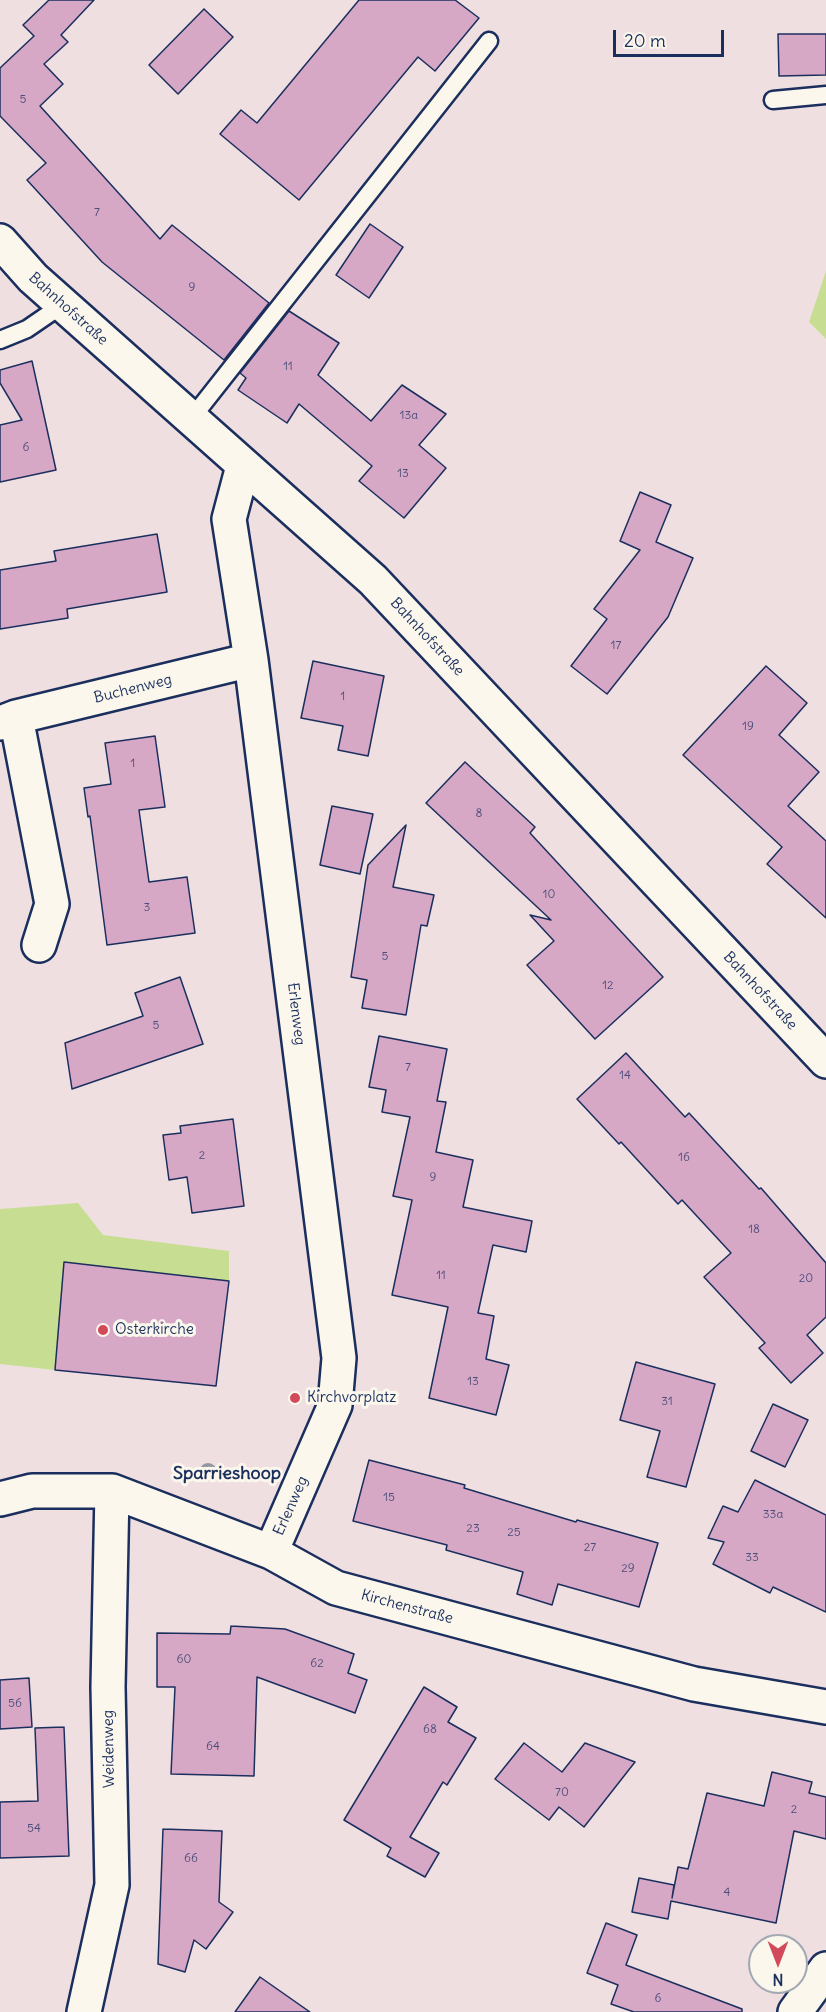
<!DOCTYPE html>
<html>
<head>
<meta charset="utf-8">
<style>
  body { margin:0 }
  #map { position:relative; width:826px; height:2012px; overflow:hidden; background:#f0dfe1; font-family:Delius,sans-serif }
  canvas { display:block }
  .north { position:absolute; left:748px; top:1934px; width:60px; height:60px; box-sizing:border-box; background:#fbf7ec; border:2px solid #a1a7b3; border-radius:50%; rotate:180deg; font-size:16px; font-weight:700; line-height:24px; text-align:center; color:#1b2f5e }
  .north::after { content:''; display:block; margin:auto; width:21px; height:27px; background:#d1495b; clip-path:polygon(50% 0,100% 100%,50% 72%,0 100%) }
  .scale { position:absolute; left:613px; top:30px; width:111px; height:27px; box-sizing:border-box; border:3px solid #1b2f5e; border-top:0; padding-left:8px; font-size:18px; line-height:21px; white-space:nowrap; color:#1b2f5e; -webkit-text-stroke:4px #fbf7ec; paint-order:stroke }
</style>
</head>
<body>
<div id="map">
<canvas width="826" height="2012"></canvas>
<div class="north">N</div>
<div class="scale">20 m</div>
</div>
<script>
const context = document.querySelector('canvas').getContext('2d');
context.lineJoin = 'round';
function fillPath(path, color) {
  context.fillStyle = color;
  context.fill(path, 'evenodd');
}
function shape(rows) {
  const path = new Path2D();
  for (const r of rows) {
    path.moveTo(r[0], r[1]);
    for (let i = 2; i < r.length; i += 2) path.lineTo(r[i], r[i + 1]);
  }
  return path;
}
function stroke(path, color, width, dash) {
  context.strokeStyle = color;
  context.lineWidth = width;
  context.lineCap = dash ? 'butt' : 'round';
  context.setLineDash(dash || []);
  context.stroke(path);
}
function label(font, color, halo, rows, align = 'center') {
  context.font = font + ' Delius,sans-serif';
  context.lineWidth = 6;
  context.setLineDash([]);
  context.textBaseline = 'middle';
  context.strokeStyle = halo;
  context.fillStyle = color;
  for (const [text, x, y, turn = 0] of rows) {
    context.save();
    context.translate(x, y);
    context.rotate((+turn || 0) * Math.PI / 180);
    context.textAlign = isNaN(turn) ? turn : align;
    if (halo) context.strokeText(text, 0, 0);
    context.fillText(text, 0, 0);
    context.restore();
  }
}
fillPath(shape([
  [826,271,826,339,809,322],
  [78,1203,103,1235,229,1251,229,1281,64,1262,55,1370,0,1364,0,1209]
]), '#c7dd92');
const building = shape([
  [49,0,94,0,61,35,68,42,44,64,63,84,40,106,160,239,172,225,269,303,224,360,102,262,27,180,46,163,0,116,0,68,34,36,23,25,49,0],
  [359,0,455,0,479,18,435,71,418,57,299,200,220,134,241,110,257,123,359,0],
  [204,9,233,37,178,94,149,65,204,9],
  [778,34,826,34,826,75,779,76,778,34],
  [370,224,403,247,369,298,336,275,370,224],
  [289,311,339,343,318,375,371,421,402,385,446,414,419,445,446,468,404,518,359,481,372,466,299,404,287,423,238,390,246,378,240,373,289,311],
  [32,361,56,470,0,482,0,425,22,420,0,383,0,370,32,361],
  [640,492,671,505,656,542,693,558,668,617,607,694,571,666,607,619,594,609,640,550,620,541,640,492],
  [157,534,167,592,67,609,68,618,0,629,0,570,56,561,54,551,157,534],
  [313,661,384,676,368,756,338,750,343,726,301,718,313,661],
  [766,666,807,703,779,735,819,772,788,806,826,841,826,918,767,864,782,847,683,755,766,666],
  [155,736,165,807,139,810,149,882,187,877,195,933,107,945,90,816,88,817,84,788,111,784,105,743,155,736],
  [465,762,535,827,530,833,663,977,595,1039,527,965,554,941,530,915,551,920,426,803,465,762],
  [332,806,373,814,360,874,320,865,332,806],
  [406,825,393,887,434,895,427,926,421,925,406,1015,362,1008,367,980,351,977,368,865,406,825],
  [180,977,203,1044,72,1089,65,1043,143,1016,135,993,180,977],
  [379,1036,447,1049,437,1101,446,1102,436,1152,473,1160,463,1207,532,1221,526,1252,493,1245,478,1313,494,1316,486,1359,509,1365,496,1415,429,1398,448,1307,392,1295,412,1200,393,1196,410,1117,382,1112,386,1090,369,1087,379,1036],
  [626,1053,685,1117,689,1113,759,1189,761,1188,826,1263,826,1317,807,1335,823,1353,791,1383,759,1348,765,1343,704,1277,731,1253,682,1200,678,1204,621,1142,619,1144,577,1099,626,1053],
  [233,1119,244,1206,192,1213,187,1177,169,1180,163,1135,181,1133,180,1126,233,1119],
  [64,1262,229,1281,216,1386,55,1370,64,1262],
  [636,1362,715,1384,686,1487,647,1477,660,1431,620,1420,636,1362],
  [773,1404,808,1420,785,1467,751,1451,773,1404],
  [369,1460,465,1485,464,1488,576,1522,577,1520,658,1543,639,1607,558,1584,552,1605,517,1594,523,1572,446,1550,447,1545,353,1521,369,1460],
  [755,1480,826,1515,826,1612,773,1587,770,1593,713,1564,724,1542,708,1538,723,1506,738,1512,755,1480],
  [231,1626,285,1629,354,1654,348,1673,367,1680,355,1713,257,1677,254,1776,171,1774,175,1687,157,1687,157,1633,230,1634,231,1626],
  [29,1678,32,1727,0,1729,0,1680,29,1678],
  [424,1687,457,1707,448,1722,476,1738,447,1785,443,1782,410,1837,439,1853,425,1877,387,1856,391,1848,344,1820,424,1687],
  [64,1727,69,1856,0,1858,0,1802,38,1801,35,1728,64,1727],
  [524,1743,562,1772,585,1743,635,1762,584,1827,559,1807,549,1820,495,1779,524,1743],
  [772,1772,812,1782,809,1793,826,1797,826,1839,794,1831,776,1923,671,1901,668,1919,632,1912,639,1878,674,1885,672,1898,678,1867,688,1869,707,1793,764,1806,772,1772],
  [163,1829,222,1831,219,1902,233,1912,206,1949,194,1940,185,1972,158,1964,163,1829],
  [606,1923,637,1935,626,1965,742,2009,742,2012,634,2012,611,2004,618,1985,587,1973,606,1923],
  [260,1977,310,2012,235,2012,260,1977]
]);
fillPath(building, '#d7a7c6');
stroke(building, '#1b2f5e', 1.5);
const service = shape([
  [773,100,826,95],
  [0,340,27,329,62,305],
  [191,419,489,41]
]);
const minor = shape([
  [0,241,33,278,373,580,826,1061],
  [243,466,229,519,251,660,339,1358,335,1405,271,1552],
  [16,717,52,904,39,945],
  [0,723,16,717,251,660],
  [0,1499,32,1491,112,1491,271,1552,336,1588,694,1684,826,1707],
  [84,2012,112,1885,108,1687,112,1491],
  [795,2012,826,1969]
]);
stroke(service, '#1b2f5e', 21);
stroke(minor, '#1b2f5e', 38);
stroke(service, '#fbf7ec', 16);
stroke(minor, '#fbf7ec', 33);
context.fillStyle = '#9296a0';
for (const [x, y] of [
  [208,1472]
]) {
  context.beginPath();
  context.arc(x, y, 9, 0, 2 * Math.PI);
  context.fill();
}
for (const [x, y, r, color] of [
  [103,1330,6,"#d1495b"],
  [295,1398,6,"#d1495b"]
]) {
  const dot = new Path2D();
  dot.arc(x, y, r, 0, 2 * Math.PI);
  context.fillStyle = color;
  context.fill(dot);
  stroke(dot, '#fbf7ec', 2);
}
label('12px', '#4a4d78', null, [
  ["5",23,100],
  ["7",97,213],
  ["9",192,288],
  ["11",288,367],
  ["13a",409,416],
  ["6",26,448],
  ["13",403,474],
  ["17",616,646],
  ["1",343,697],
  ["19",748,727],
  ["1",133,764],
  ["8",479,814],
  ["10",549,895],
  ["3",147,908],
  ["5",385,957],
  ["12",608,986],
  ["5",156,1026],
  ["7",408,1068],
  ["14",625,1076],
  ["2",202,1156],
  ["16",684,1158],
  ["9",433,1178],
  ["18",754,1230],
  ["11",441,1276],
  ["20",806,1279],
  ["13",473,1382],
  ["31",667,1402],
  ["15",389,1498],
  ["33a",773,1515],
  ["23",473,1529],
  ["25",514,1533],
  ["27",590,1548],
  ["33",752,1558],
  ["29",628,1569],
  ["60",184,1660],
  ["62",317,1664],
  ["56",15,1704],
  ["68",430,1730],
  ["64",213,1747],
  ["70",562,1793],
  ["2",794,1810],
  ["54",34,1829],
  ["66",191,1859],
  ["4",727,1893],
  ["6",658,1999]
]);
label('15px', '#1b2f5e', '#fbf7ec', [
  ["Bahnhofstraße",68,309,42],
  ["Bahnhofstraße",427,637,47],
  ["Buchenweg",133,689,-14],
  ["Bahnhofstraße",760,991,47],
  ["Erlenweg",296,1014,83],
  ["Erlenweg",291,1506,-66],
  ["Kirchenstraße",407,1607,15],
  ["Weidenweg",109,1749,-91]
]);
label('15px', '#1b2f5e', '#fbf7ec', [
  ["Osterkirche",115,1330],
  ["Kirchvorplatz",307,1398]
], 'left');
label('bold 18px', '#1b2f5e', '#fbf7ec', [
  ["Sparrieshoop",227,1474]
]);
</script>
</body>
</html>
